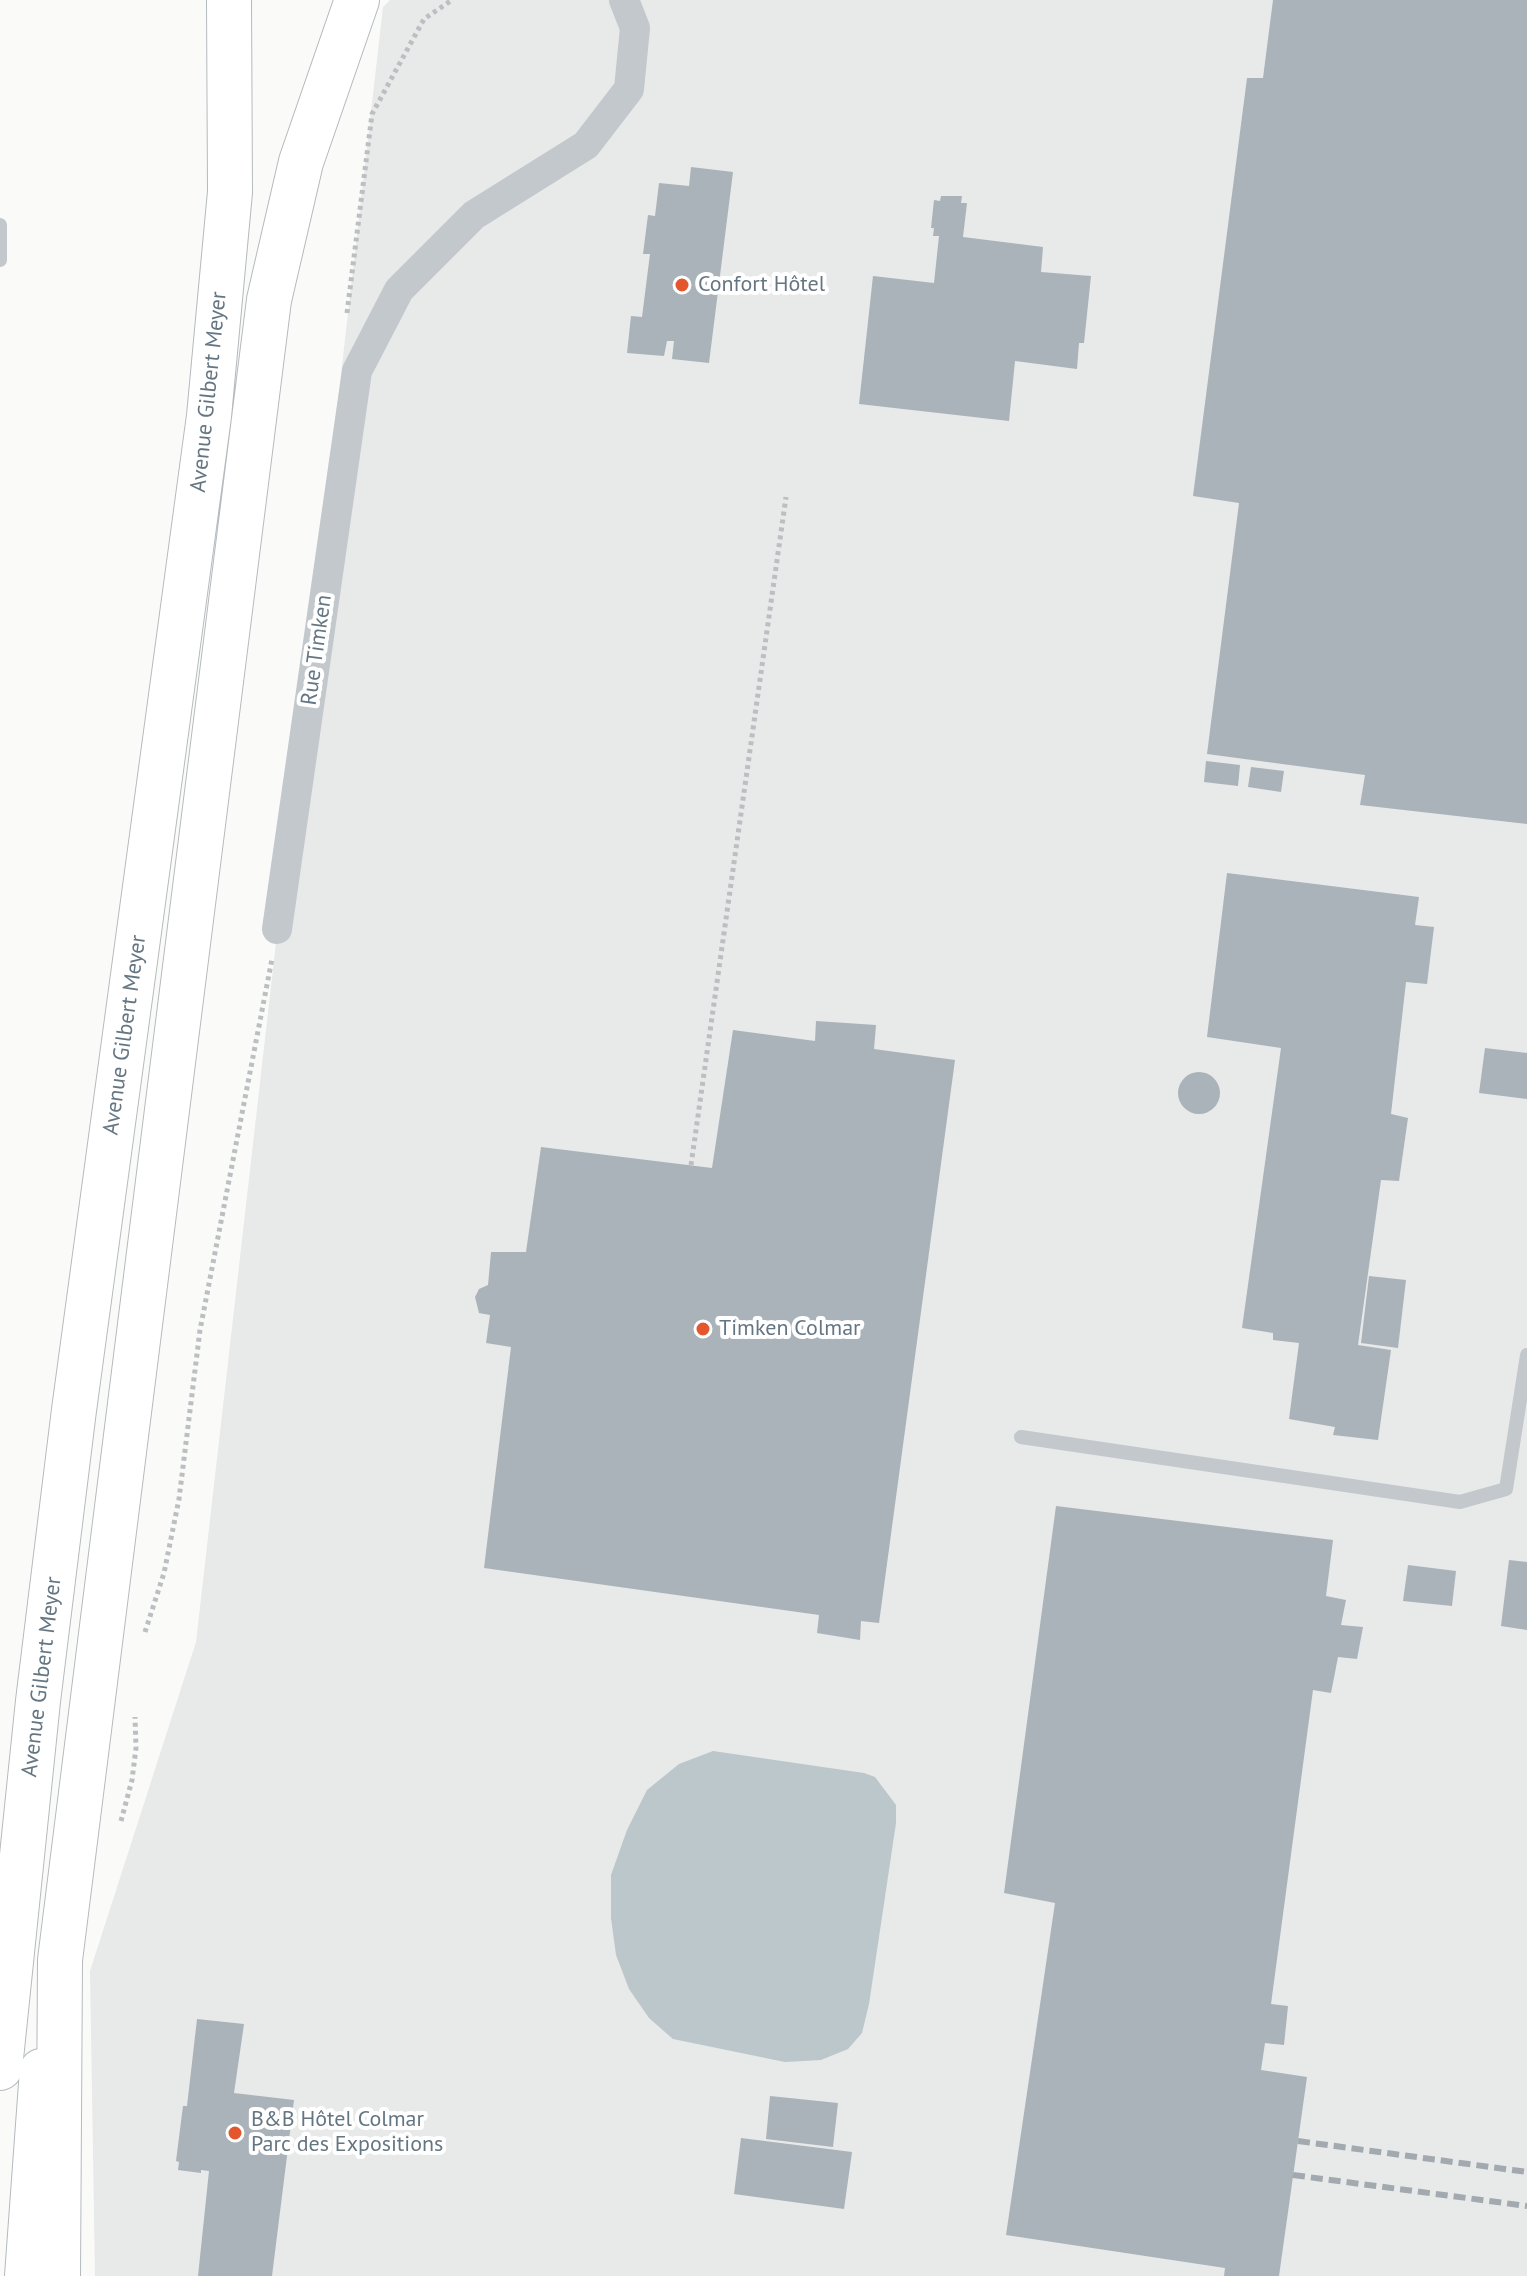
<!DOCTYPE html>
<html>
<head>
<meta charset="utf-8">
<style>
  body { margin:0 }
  canvas { display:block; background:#fafaf8 }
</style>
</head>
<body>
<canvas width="1527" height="2276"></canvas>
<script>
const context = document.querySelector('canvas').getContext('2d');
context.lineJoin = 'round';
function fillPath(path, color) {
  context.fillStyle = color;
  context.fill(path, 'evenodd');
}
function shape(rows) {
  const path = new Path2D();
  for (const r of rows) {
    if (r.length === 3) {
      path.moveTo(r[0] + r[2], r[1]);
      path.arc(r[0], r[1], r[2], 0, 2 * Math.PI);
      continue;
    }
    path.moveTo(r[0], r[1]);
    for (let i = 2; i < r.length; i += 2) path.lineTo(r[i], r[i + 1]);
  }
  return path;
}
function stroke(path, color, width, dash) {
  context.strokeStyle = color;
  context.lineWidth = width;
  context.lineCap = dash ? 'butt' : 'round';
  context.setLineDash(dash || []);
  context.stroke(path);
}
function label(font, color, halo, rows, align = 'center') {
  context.font = font + ' "PT Sans",sans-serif';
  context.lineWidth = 8;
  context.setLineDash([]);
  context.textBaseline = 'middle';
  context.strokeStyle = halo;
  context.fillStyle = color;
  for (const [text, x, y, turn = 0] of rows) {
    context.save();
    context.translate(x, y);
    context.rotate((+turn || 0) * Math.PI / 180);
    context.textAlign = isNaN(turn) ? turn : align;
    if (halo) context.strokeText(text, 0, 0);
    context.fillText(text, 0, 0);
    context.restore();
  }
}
fillPath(shape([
  [390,0,1527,0,1527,2276,95,2276,90,1971,196,1642,383,7]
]), '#e8e9e9');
fillPath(shape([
  [713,1751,864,1773,875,1777,896,1805,896,1823,869,2004,862,2033,848,2049,821,2060,785,2062,673,2039,649,2018,629,1989,616,1955,611,1918,611,1875,627,1830,647,1790,679,1764]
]), '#bbc7cb');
fillPath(shape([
  [1273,0,1527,0,1527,824,1360,805,1365,775,1207,754,1239,503,1193,496,1247,78,1263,78],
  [691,167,733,172,709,363,672,359,674,341,667,341,664,356,627,353,631,316,642,317,650,254,643,254,648,215,655,216,659,183,689,186],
  [941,196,962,196,961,203,967,203,963,237,1043,247,1041,272,1091,276,1084,343,1079,343,1077,369,1015,361,1009,421,859,404,873,276,934,283,939,236,933,236,934,228,931,228,934,200,940,201],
  [1206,761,1240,765,1238,786,1204,782],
  [1251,767,1284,771,1281,792,1248,787],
  [1227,873,1419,897,1415,925,1434,927,1427,984,1406,982,1391,1114,1408,1118,1399,1181,1381,1180,1358,1345,1391,1350,1378,1440,1333,1435,1335,1427,1289,1419,1299,1343,1273,1340,1273,1333,1242,1328,1281,1048,1207,1037],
  [816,1021,876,1025,874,1049,955,1060,879,1623,861,1621,860,1640,817,1633,819,1615,484,1568,511,1347,486,1343,490,1315,479,1313,475,1297,479,1289,488,1285,491,1252,526,1252,541,1147,712,1168,733,1030,815,1041],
  [1485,1048,1527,1053,1527,1099,1479,1093],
  [1199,1093,21],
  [1369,1276,1406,1280,1398,1348,1361,1343],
  [1056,1506,1333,1540,1326,1596,1346,1600,1341,1625,1363,1627,1357,1659,1338,1657,1331,1693,1313,1690,1271,2004,1288,2006,1284,2045,1265,2043,1261,2070,1307,2077,1279,2276,1224,2276,1225,2268,1006,2235,1055,1903,1004,1893],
  [1509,1560,1527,1562,1527,1630,1501,1626],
  [1408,1565,1456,1571,1452,1606,1403,1601],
  [197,2019,244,2024,234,2093,294,2100,272,2276,198,2276,209,2171,201,2170,201,2173,178,2170,179,2162,176,2161,183,2106,187,2106],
  [770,2096,838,2103,833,2147,766,2139],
  [741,2138,852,2152,844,2209,734,2194]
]), '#aab3b9');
const secondary = shape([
  [26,2276,41,2070]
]);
const primary = shape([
  [0,2068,38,1701,74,1410,209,416,230,192,229,0],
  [58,2276,60,1960,269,300,301,162,357,0]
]);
stroke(secondary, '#b3babf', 44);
stroke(primary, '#b5babe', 46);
stroke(shape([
  [347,313,372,114,424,19,452,0],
  [691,1165,786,497],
  [145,1632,164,1573,179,1499,200,1330,272,959],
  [121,1821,132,1780,136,1748,135,1717]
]), '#bbbfc2', 5, [4, 4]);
stroke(shape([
  [0,225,0,260],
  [1021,1437,1460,1502,1506,1489,1527,1355]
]), '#c3c8cc', 14);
stroke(shape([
  [277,929,357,371,399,290,474,215,586,145,629,89,635,28,624,0]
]), '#c3c8cc', 30);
stroke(secondary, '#fff', 42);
stroke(primary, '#fff', 44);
stroke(shape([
  [1298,2141,1527,2172],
  [1293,2175,1527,2206]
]), '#a2aab0', 6, [12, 6]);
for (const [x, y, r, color] of [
  [682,285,8,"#e4572e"],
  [703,1329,8,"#e4572e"],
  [235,2133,8,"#e4572e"]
]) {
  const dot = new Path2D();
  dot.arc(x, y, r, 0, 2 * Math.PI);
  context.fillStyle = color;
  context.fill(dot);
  stroke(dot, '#fff', 3);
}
label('22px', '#657683', '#fff', [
  ["Confort Hôtel",698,285],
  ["Timken Colmar",719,1329],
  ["B&B Hôtel Colmar",251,2120],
  ["Parc des Expositions",251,2145]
], 'left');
label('22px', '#657683', '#fff', [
  ["Avenue Gilbert Meyer",209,392,-84],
  ["Rue Timken",317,650,-82],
  ["Avenue Gilbert Meyer",125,1035,-82],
  ["Avenue Gilbert Meyer",42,1677,-83]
]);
</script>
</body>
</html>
